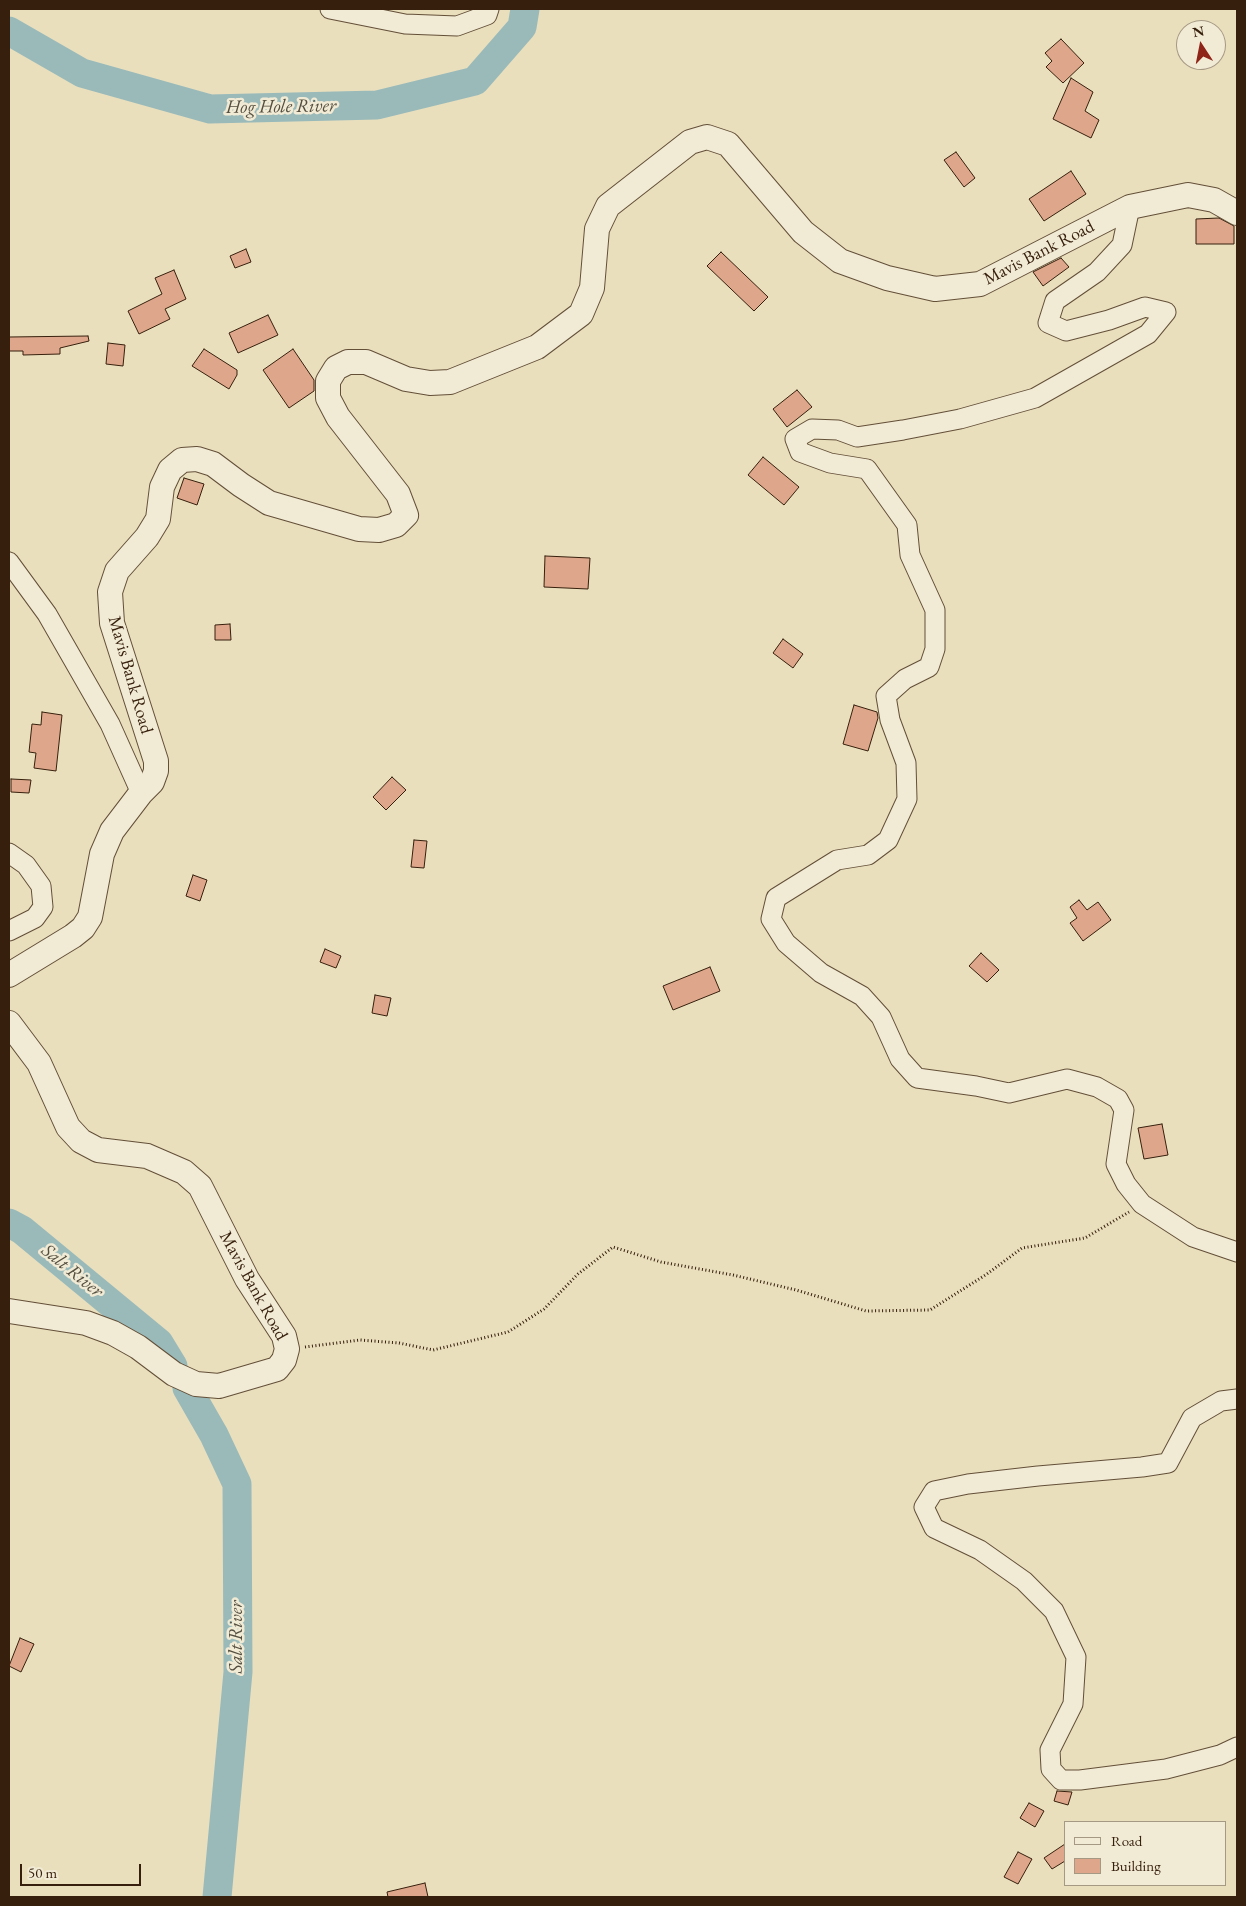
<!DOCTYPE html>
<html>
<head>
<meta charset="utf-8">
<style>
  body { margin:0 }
  #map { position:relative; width:1246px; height:1906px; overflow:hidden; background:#e9dfbd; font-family:"EB Garamond",serif }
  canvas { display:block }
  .frame { position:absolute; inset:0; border:10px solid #361f0c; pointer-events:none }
  .legend { position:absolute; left:1064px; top:1821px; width:162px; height:65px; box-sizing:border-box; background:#f1ead4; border:1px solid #a69984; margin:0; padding:6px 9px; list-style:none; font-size:15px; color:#361f0c }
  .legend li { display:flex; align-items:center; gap:10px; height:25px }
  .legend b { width:25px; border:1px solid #a69984 }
  .north { position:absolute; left:1176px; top:20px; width:50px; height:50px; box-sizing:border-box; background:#f1ead4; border:1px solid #a69984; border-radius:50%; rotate:349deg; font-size:14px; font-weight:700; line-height:20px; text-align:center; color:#361f0c }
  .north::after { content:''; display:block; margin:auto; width:18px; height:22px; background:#8f2418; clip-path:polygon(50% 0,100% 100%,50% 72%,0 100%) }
  .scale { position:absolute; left:20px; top:1864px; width:121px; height:22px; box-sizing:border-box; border:2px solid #361f0c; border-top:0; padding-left:6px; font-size:15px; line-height:18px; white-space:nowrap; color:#361f0c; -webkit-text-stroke:4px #f1ead4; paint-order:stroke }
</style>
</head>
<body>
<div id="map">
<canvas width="1246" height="1906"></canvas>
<div class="frame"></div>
<ul class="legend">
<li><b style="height:6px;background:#f1ead4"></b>Road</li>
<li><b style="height:14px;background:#dea78b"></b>Building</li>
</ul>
<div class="north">N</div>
<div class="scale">50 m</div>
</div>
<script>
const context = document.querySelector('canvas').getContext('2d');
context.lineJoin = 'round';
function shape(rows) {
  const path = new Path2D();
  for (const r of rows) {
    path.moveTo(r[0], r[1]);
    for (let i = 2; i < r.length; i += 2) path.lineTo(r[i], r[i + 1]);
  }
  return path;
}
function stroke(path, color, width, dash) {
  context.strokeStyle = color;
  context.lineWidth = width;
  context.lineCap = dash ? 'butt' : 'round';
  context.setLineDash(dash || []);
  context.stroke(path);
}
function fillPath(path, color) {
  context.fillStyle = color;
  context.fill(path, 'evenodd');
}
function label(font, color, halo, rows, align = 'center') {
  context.font = font + ' "EB Garamond",serif';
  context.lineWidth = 5;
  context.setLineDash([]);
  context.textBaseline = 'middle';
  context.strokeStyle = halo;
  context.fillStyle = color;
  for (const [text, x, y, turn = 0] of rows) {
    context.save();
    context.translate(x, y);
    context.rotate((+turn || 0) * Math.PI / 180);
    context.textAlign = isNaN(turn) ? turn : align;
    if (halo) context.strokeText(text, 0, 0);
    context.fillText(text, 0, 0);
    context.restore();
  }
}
stroke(shape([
  [9,31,82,73,210,109,377,105,475,81,522,27,525,9],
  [9,1223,22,1230,159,1343,173,1366],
  [187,1388,214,1435,237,1484,238,1672,217,1897]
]), '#9ababa', 29);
const building = shape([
  [1061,39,1084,63,1063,83,1046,67,1052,61,1045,53,1061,39],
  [1071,78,1093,92,1085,111,1099,120,1091,138,1053,119,1071,78],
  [956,152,975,178,964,187,944,160,956,152],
  [1071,171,1086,194,1044,221,1029,199,1071,171],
  [1219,218,1234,226,1234,244,1196,244,1196,219,1219,218],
  [246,249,251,262,235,268,230,256,246,249],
  [721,252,768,297,754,311,707,266,721,252],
  [1061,258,1069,267,1043,286,1033,272,1061,258],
  [174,270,186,299,165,309,170,319,139,334,128,311,162,294,155,278,174,270],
  [268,315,278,335,238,353,229,333,268,315],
  [88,336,89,341,60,348,60,354,23,355,23,351,9,351,9,337,88,336],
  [108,343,125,345,123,366,106,364,108,343],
  [204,349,237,370,237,375,229,389,192,366,204,349],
  [293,349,314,380,314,391,289,408,263,370,293,349],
  [797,390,812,407,787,427,773,409,797,390],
  [763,457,799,487,784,505,748,475,763,457],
  [184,478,204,484,197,505,177,498,184,478],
  [545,556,590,558,588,589,544,587,545,556],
  [230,624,231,640,215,640,215,625,230,624],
  [783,639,803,654,793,668,773,653,783,639],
  [854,705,877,712,878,718,868,751,843,744,854,705],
  [42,712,62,715,56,771,34,768,36,753,29,752,32,724,41,725,42,712],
  [392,777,406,790,386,810,373,797,392,777],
  [11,779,31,780,29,793,11,792,11,779],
  [414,840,427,841,424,868,411,867,414,840],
  [193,875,207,880,200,901,186,896,193,875],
  [1079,900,1087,910,1098,902,1111,920,1083,941,1070,923,1077,918,1070,907,1079,900],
  [325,949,341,956,336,968,320,962,325,949],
  [981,953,999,970,987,982,969,966,981,953],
  [710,967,720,991,673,1010,663,986,710,967],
  [375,995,391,998,387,1016,372,1013,375,995],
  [1162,1124,1168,1155,1144,1159,1138,1128,1162,1124],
  [20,1638,34,1644,21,1672,9,1666,20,1638],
  [1057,1791,1072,1792,1068,1805,1054,1801,1057,1791],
  [1029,1803,1044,1811,1035,1827,1020,1818,1029,1803],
  [1065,1844,1065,1861,1052,1869,1044,1858,1065,1844],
  [1018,1852,1032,1859,1018,1884,1004,1877,1018,1852],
  [425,1883,428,1897,388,1897,387,1892,425,1883]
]);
fillPath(building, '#dea78b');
stroke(building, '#361f0c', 1);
const minor = shape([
  [330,9,405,24,457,26,487,15,489,9],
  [1130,207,1122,245,1097,272,1055,301,1048,323,1066,331,1109,320,1145,307,1166,312,1148,334,1035,398,960,419,903,430,857,437,838,430,812,429,795,439,800,452,830,463,867,469,907,525,910,555,935,610,935,649,929,667,905,679,886,696,890,720,906,763,907,799,888,840,868,855,837,860,776,898,771,919,786,943,821,973,862,996,881,1017,900,1059,917,1078,976,1086,1009,1093,1067,1079,1097,1087,1118,1099,1124,1110,1116,1164,1126,1184,1142,1204,1193,1237,1237,1252],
  [9,562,47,614,110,724,141,793],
  [9,853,26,865,41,886,43,907,35,918,9,931],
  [1237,1399,1221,1401,1192,1418,1168,1463,1142,1467,1038,1476,968,1484,934,1491,924,1507,934,1528,980,1550,1024,1581,1054,1611,1076,1657,1073,1704,1050,1750,1051,1769,1061,1780,1080,1780,1166,1769,1220,1755,1237,1747]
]);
const tertiary = shape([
  [9,975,73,936,83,928,90,917,102,854,112,831,141,793,152,782,156,771,156,761,112,623,110,592,117,571,147,537,158,519,162,487,170,470,182,460,197,459,213,464,241,485,269,503,359,529,379,530,396,525,406,515,398,494,338,417,328,398,328,381,336,368,348,362,366,362,406,379,430,383,450,382,537,347,581,314,592,288,597,229,608,206,690,142,707,137,728,144,803,232,840,261,887,278,935,289,980,284,1130,207,1188,195,1214,200,1237,213],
  [9,1023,39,1063,68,1127,81,1141,98,1150,147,1156,184,1172,200,1186,247,1279,284,1336,287,1349,284,1360,277,1369,219,1386,196,1384,174,1374,138,1347,113,1333,86,1323,9,1311]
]);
stroke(minor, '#634f38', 21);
stroke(tertiary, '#634f38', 26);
stroke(shape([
  [305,1347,360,1340,399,1343,433,1350,508,1332,544,1309,578,1274,613,1247,661,1262,733,1275,796,1290,866,1311,930,1310,987,1274,1022,1248,1085,1238,1129,1212]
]), '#361f0c', 3, [1, 2.5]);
stroke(minor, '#f1ead4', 19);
stroke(tertiary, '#f1ead4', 24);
label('18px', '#361f0c', '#f1ead4', [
  ["Mavis Bank Road",1039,253,-27],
  ["Mavis Bank Road",130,675,74],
  ["Mavis Bank Road",253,1286,61]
]);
label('italic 19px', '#544e40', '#f1ead4', [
  ["Hog Hole River",281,107,-1],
  ["Salt River",72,1271,39],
  ["Salt River",237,1637,-90]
]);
</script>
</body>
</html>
